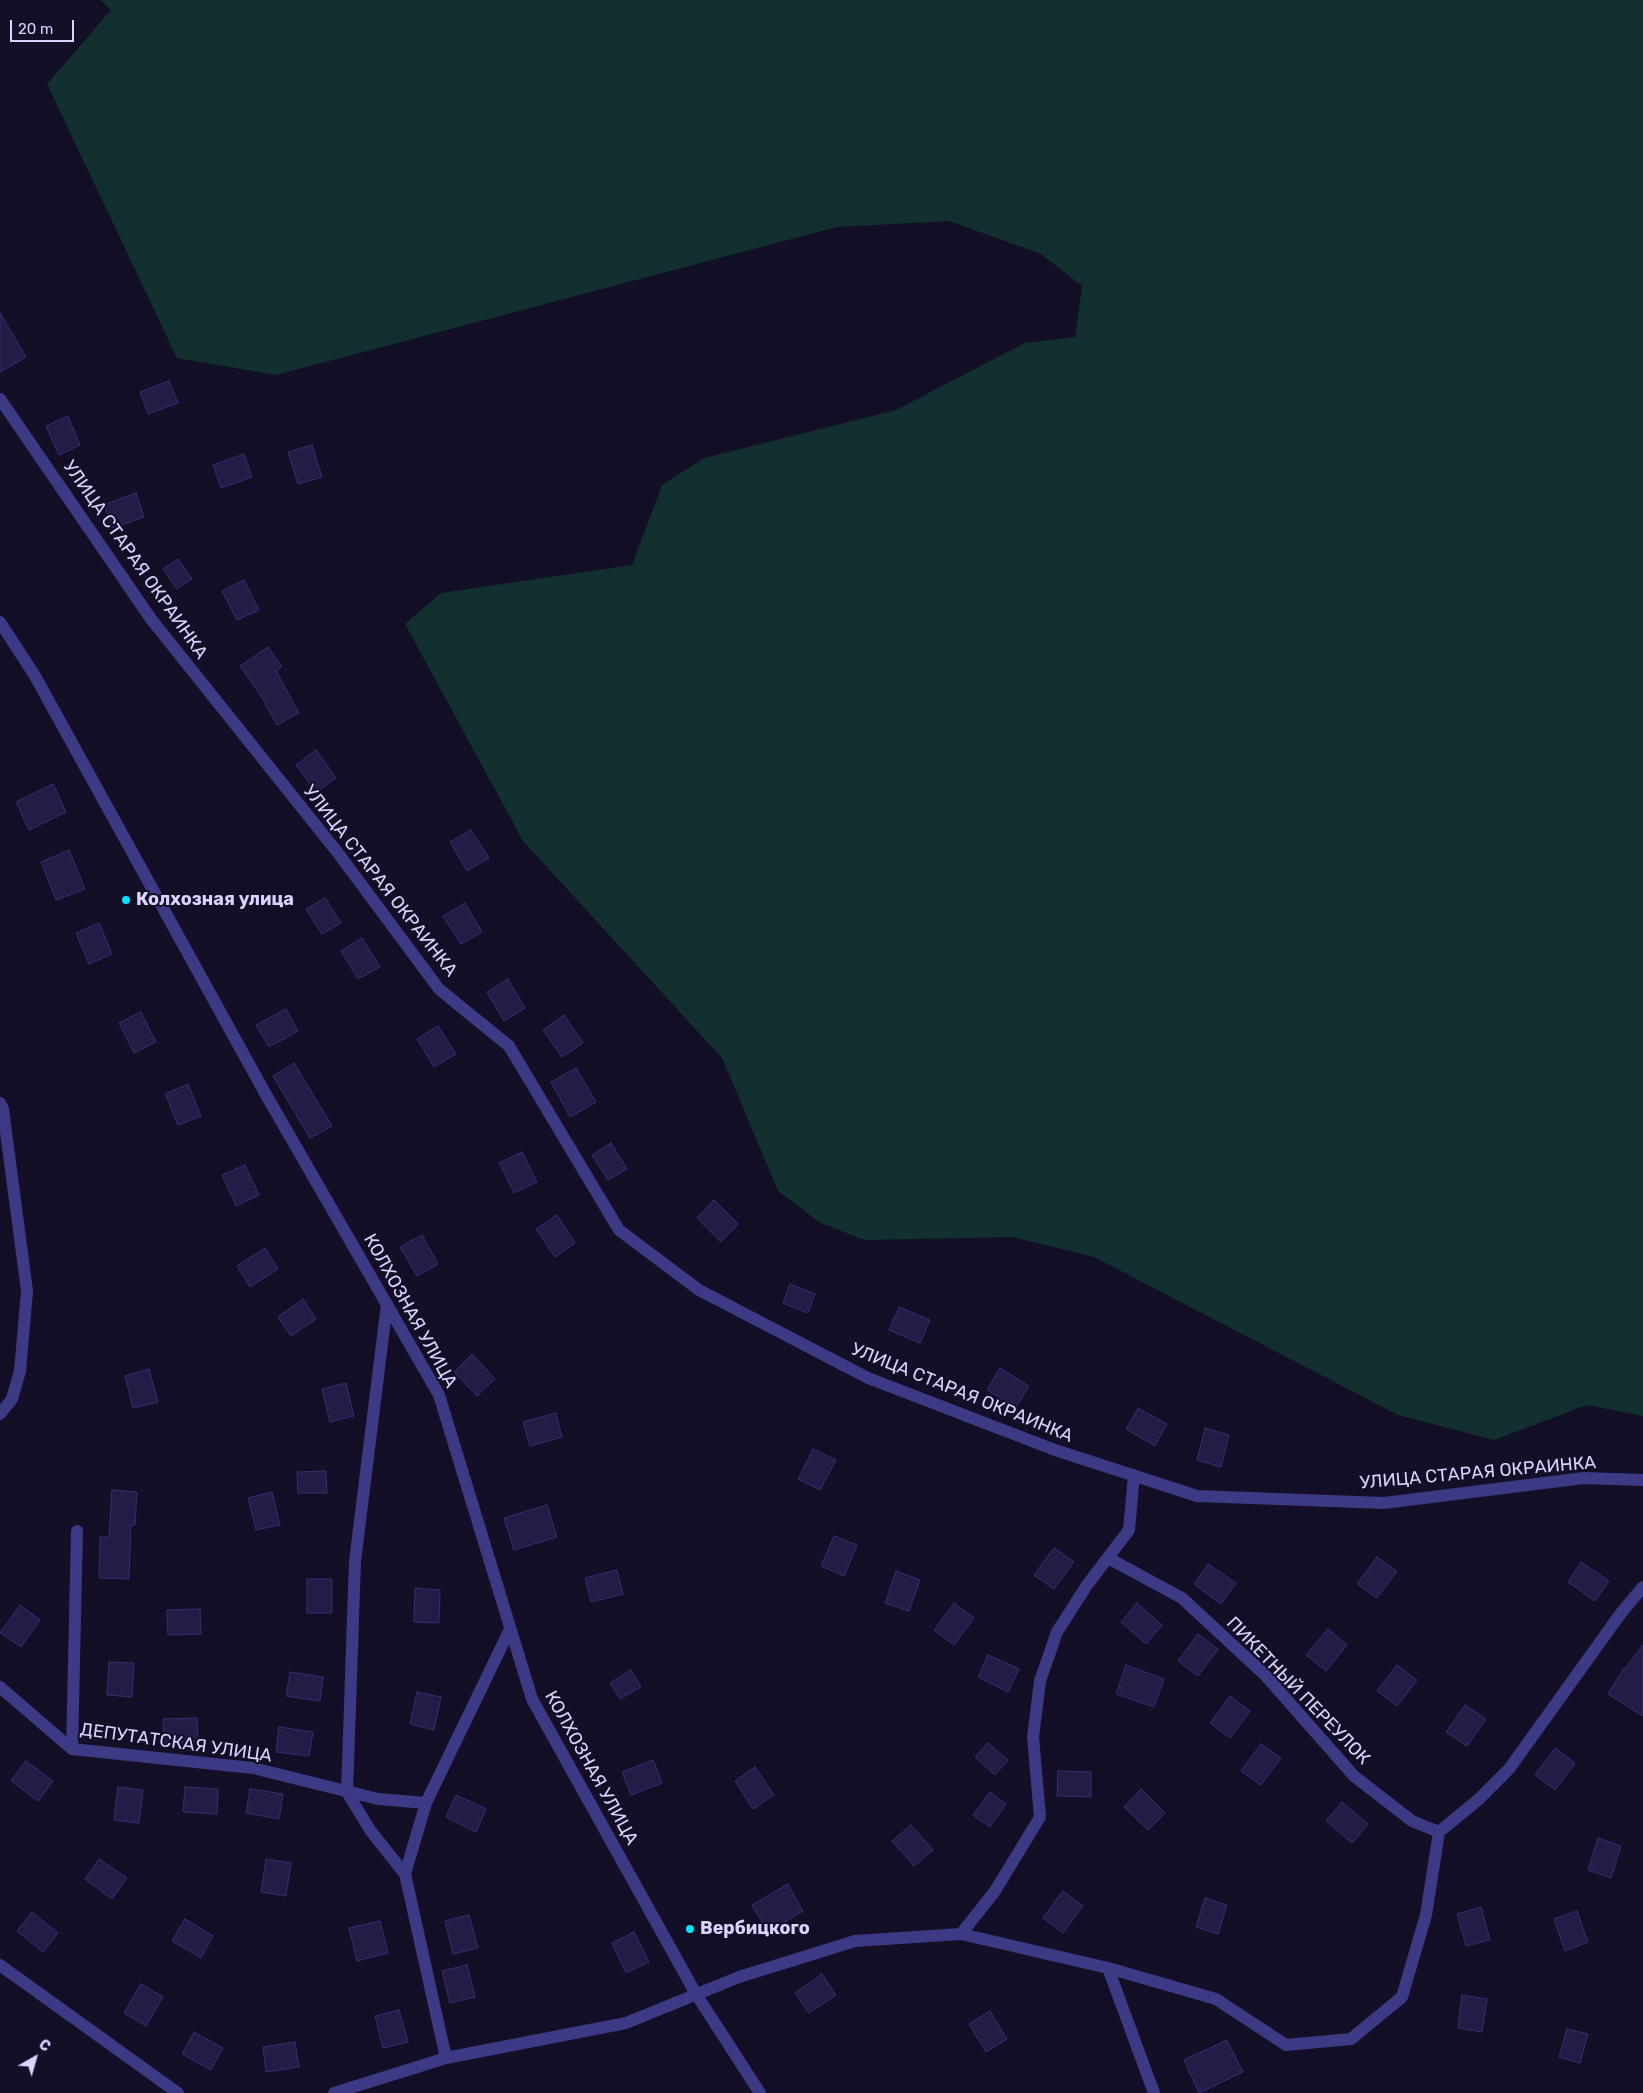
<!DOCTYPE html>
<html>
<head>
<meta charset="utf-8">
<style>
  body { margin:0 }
  #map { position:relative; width:1643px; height:2093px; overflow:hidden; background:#130f26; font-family:Rubik,sans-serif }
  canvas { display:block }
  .north { position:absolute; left:10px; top:2033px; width:50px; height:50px; -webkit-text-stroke:4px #130f26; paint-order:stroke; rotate:38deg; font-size:14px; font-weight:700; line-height:20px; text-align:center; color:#d9d4ff }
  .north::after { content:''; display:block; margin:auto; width:18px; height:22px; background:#d9d4ff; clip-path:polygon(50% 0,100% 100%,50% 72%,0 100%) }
  .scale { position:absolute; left:10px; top:20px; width:64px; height:22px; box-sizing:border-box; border:2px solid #d9d4ff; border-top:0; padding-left:6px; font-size:15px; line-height:18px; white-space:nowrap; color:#d9d4ff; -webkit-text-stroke:4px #130f26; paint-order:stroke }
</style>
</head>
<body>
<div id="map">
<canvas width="1643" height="2093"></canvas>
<div class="north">С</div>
<div class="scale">20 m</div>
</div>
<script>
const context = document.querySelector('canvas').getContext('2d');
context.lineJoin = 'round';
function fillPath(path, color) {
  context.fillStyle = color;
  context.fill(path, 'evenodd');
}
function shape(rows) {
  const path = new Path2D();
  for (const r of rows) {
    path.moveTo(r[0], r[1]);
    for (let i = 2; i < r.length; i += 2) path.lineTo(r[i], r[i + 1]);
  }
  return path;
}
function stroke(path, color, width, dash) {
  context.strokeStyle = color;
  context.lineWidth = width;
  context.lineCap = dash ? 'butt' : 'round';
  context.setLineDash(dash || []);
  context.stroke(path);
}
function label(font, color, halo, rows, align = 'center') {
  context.font = font + ' Rubik,sans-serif';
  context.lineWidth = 4;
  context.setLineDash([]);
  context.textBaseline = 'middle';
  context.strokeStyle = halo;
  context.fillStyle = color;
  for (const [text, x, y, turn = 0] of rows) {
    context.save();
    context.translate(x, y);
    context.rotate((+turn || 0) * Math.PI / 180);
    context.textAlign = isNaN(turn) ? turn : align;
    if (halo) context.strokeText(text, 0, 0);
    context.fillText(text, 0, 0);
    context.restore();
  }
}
fillPath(shape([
  [100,0,1643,0,1643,1416,1587,1405,1494,1440,1398,1415,1094,1257,1012,1237,864,1240,819,1222,778,1191,722,1058,523,841,405,624,441,593,632,565,662,485,704,458,896,410,1025,343,1075,337,1082,286,1041,254,949,221,837,227,276,375,177,358,47,84,111,10]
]), '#12302f');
const building = shape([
  [0,313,26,357,0,372,0,313],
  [169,381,178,403,148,414,140,392,169,381],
  [68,416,80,445,59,455,46,426,68,416],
  [312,445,322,477,298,484,288,452,312,445],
  [244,454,252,477,221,488,213,465,244,454],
  [136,493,144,517,113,528,104,505,136,493],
  [178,559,192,579,177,589,163,569,178,559],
  [244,580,259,610,237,620,222,591,244,580],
  [268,647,282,667,276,671,299,713,277,725,261,696,240,666,268,647],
  [316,750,336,778,316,792,296,765,316,750],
  [53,784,66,812,29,830,16,802,53,784],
  [471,830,489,858,467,871,450,842,471,830],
  [69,850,85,889,56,900,41,862,69,850],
  [325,898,341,923,322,934,306,909,325,898],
  [465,903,482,932,461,944,443,916,465,903],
  [99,923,112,954,89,964,76,933,99,923],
  [362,938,380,967,358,979,341,951,362,938],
  [508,979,525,1008,504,1021,487,992,508,979],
  [286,1009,298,1031,269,1047,256,1025,286,1009],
  [141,1012,156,1042,134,1053,119,1023,141,1012],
  [564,1015,583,1043,562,1057,543,1030,564,1015],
  [438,1026,456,1054,434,1067,417,1039,438,1026],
  [294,1063,332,1126,310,1138,273,1076,294,1063],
  [576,1068,596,1102,570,1117,551,1082,576,1068],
  [188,1084,201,1116,178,1125,165,1094,188,1084],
  [611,1143,627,1169,608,1180,592,1155,611,1143],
  [522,1152,537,1182,514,1193,499,1163,522,1152],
  [245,1165,259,1195,236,1206,222,1175,245,1165],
  [714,1200,738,1224,721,1242,697,1218,714,1200],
  [557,1215,575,1243,555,1257,536,1229,557,1215],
  [422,1235,438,1264,417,1276,400,1247,422,1235],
  [265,1248,278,1269,250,1287,237,1266,265,1248],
  [790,1284,815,1294,808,1313,783,1303,790,1284],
  [303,1299,316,1319,291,1336,278,1317,303,1299],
  [899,1307,930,1320,920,1343,889,1330,899,1307],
  [472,1354,495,1379,477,1396,454,1372,472,1354],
  [1000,1368,1029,1386,1016,1407,987,1390,1000,1368],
  [149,1369,158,1402,133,1408,125,1376,149,1369],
  [346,1383,354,1416,330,1422,322,1389,346,1383],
  [1138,1408,1167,1424,1155,1446,1126,1429,1138,1408],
  [556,1413,562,1437,530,1446,523,1422,556,1413],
  [1205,1428,1229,1435,1221,1467,1197,1460,1205,1428],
  [813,1449,836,1460,820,1490,798,1479,813,1449],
  [326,1471,327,1493,298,1493,297,1472,326,1471],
  [112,1490,137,1492,135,1525,131,1525,129,1579,99,1578,100,1537,109,1537,112,1490],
  [272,1492,280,1525,256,1530,248,1498,272,1492],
  [547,1505,557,1537,514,1550,504,1518,547,1505],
  [834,1536,857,1545,844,1576,821,1566,834,1536],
  [1054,1548,1074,1562,1054,1589,1034,1575,1054,1548],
  [1377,1557,1397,1571,1377,1598,1357,1584,1377,1557],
  [1581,1562,1609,1581,1595,1601,1568,1582,1581,1562],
  [1208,1564,1236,1583,1221,1604,1194,1584,1208,1564],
  [617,1570,623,1594,591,1602,585,1578,617,1570],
  [896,1571,920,1580,909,1611,885,1603,896,1571],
  [307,1579,332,1579,332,1613,307,1613,307,1579],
  [415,1588,440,1590,439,1623,414,1622,415,1588],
  [954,1603,974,1618,954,1645,934,1630,954,1603],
  [1137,1603,1162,1625,1146,1644,1121,1622,1137,1603],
  [20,1605,40,1620,21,1647,0,1633,20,1605],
  [200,1609,201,1634,168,1635,167,1610,200,1609],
  [1328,1629,1347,1645,1326,1671,1306,1655,1328,1629],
  [1198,1634,1218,1649,1198,1676,1178,1661,1198,1634],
  [1643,1645,1643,1716,1608,1694,1624,1668,1625,1669,1643,1645],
  [988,1655,1019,1669,1008,1692,978,1677,988,1655],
  [109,1662,134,1663,132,1697,107,1695,109,1662],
  [1126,1665,1164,1679,1154,1707,1116,1694,1126,1665],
  [1397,1665,1417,1680,1397,1706,1377,1691,1397,1665],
  [631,1670,641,1687,620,1699,610,1683,631,1670],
  [290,1672,323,1677,320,1701,286,1696,290,1672],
  [417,1692,441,1697,434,1730,410,1724,417,1692],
  [1230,1696,1250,1711,1230,1738,1210,1723,1230,1696],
  [1465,1705,1486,1719,1467,1746,1446,1732,1465,1705],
  [197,1718,198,1742,164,1743,163,1719,197,1718],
  [279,1727,313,1732,309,1756,276,1752,279,1727],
  [988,1743,1008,1760,995,1775,975,1757,988,1743],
  [1261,1744,1281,1758,1261,1785,1241,1771,1261,1744],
  [1555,1748,1575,1763,1555,1790,1535,1775,1555,1748],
  [653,1760,662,1783,631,1795,622,1772,653,1760],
  [26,1761,53,1781,38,1801,11,1781,26,1761],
  [755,1767,774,1795,753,1809,735,1781,755,1767],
  [1058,1771,1091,1772,1091,1797,1057,1796,1058,1771],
  [118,1787,143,1790,139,1823,114,1820,118,1787],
  [185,1787,218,1789,217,1814,183,1812,185,1787],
  [250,1789,283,1794,279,1819,246,1813,250,1789],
  [1141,1789,1165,1813,1148,1830,1124,1807,1141,1789],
  [990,1792,1006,1804,990,1827,973,1815,990,1792],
  [456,1795,486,1809,476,1832,446,1817,456,1795],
  [1342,1802,1368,1824,1352,1843,1326,1821,1342,1802],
  [911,1825,933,1850,914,1866,892,1841,911,1825],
  [1598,1838,1621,1846,1611,1878,1588,1870,1598,1838],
  [99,1859,127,1878,112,1899,85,1879,99,1859],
  [266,1859,291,1863,286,1896,261,1892,266,1859],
  [788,1884,803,1911,768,1932,752,1905,788,1884],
  [1063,1891,1083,1906,1063,1933,1043,1918,1063,1891],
  [1205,1898,1227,1905,1218,1934,1196,1927,1205,1898],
  [1481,1907,1490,1940,1466,1946,1457,1914,1481,1907],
  [1577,1911,1588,1942,1565,1951,1554,1919,1577,1911],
  [32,1912,58,1933,43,1952,17,1931,32,1912],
  [469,1915,478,1948,453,1954,445,1921,469,1915],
  [185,1919,213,1936,201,1958,172,1941,185,1919],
  [380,1921,388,1953,357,1961,349,1928,380,1921],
  [634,1932,649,1962,626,1973,612,1943,634,1932],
  [467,1965,475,1997,450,2003,442,1971,467,1965],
  [822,1974,836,1995,809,2013,795,1993,822,1974],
  [141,1984,163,1997,146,2026,124,2013,141,1984],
  [1462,1995,1487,1999,1482,2032,1458,2028,1462,1995],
  [399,2010,408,2042,383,2048,375,2016,399,2010],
  [990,2011,1007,2039,986,2052,969,2024,990,2011],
  [1567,2029,1588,2034,1580,2063,1559,2057,1567,2029],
  [194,2032,223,2048,211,2070,182,2054,194,2032],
  [1227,2040,1243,2072,1199,2093,1184,2060,1227,2040],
  [295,2042,299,2067,266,2072,263,2047,295,2042]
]);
fillPath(building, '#241b47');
stroke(building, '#3b2d73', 1);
stroke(shape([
  [387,1304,355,1561,347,1792,370,1830,405,1874],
  [72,1749,77,1531],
  [446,2058,405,1874,426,1803,510,1629]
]), '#3d3a85', 12);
stroke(shape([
  [0,399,151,619,338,853,439,989,509,1046,619,1230,699,1290,868,1378,1055,1450,1197,1496,1384,1503,1584,1478,1643,1480],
  [0,622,35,676,265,1093,439,1395,532,1699,696,1994,760,2093],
  [0,1103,3,1109,27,1291,20,1371,12,1399,0,1414],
  [1108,1558,1182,1598,1265,1675,1354,1776,1412,1821,1439,1832],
  [0,1687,72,1749,253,1768,378,1799,426,1803],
  [961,1934,995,1891,1040,1817,1033,1737,1040,1681,1057,1632,1087,1585,1129,1530,1134,1475],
  [0,1965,178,2093],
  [1108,1968,1154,2093],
  [334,2093,446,2058,626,2023,739,1977,855,1941,961,1934,1108,1968,1216,1999,1286,2045,1351,2039,1402,1997,1426,1915,1439,1832,1479,1799,1509,1769,1621,1613,1643,1587]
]), '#3d3a85', 12);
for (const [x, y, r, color] of [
  [126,900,5,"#00e5ff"],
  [690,1929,5,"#00e5ff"]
]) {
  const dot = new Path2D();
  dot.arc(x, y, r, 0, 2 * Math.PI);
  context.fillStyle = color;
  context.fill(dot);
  stroke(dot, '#130f26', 2);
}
label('18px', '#d9d4ff', '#130f26', [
  ["УЛИЦА СТАРАЯ ОКРАИНКА",135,560,55],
  ["УЛИЦА СТАРАЯ ОКРАИНКА",380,881,52],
  ["КОЛХОЗНАЯ УЛИЦА",410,1311,61],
  ["УЛИЦА СТАРАЯ ОКРАИНКА",962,1393,22],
  ["УЛИЦА СТАРАЯ ОКРАИНКА",1478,1473,-5],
  ["ПИКЕТНЫЙ ПЕРЕУЛОК",1298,1691,46],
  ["ДЕПУТАТСКАЯ УЛИЦА",176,1743,8],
  ["КОЛХОЗНАЯ УЛИЦА",591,1768,61]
]);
label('bold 18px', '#d9d4ff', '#130f26', [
  ["Колхозная улица",136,900],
  ["Вербицкого",700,1929]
], 'left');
</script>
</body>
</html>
